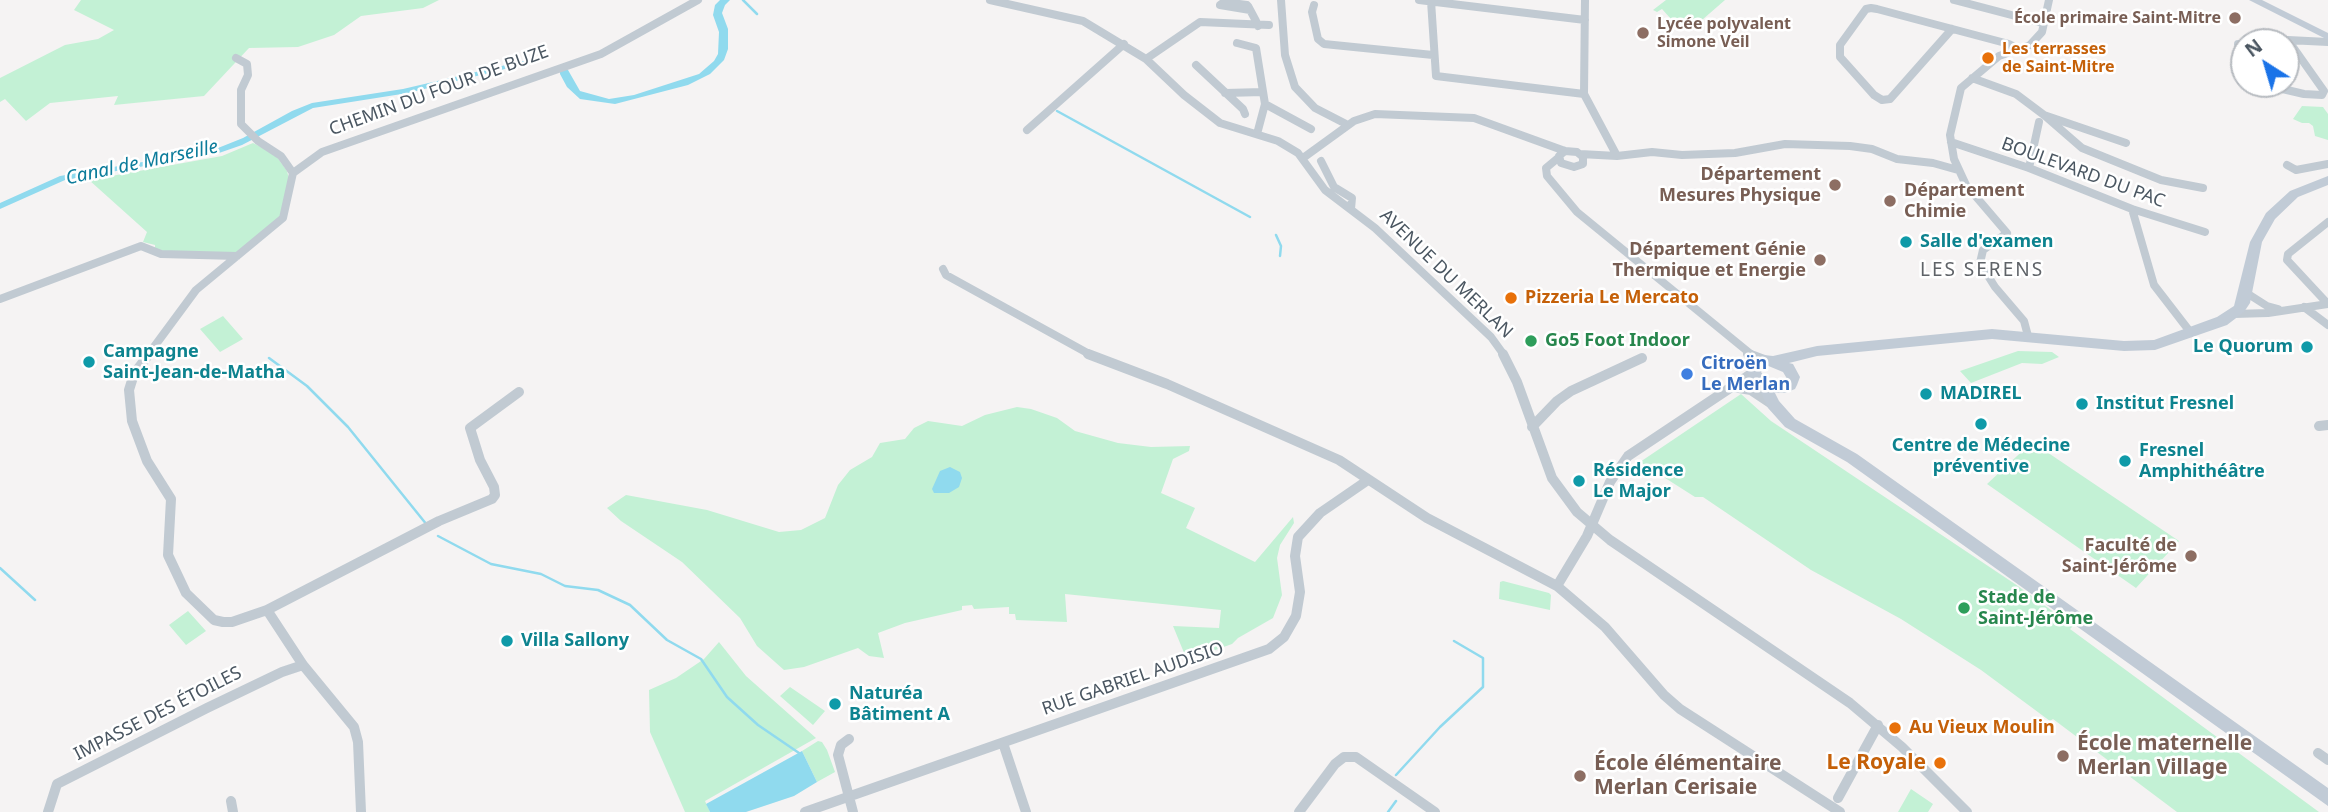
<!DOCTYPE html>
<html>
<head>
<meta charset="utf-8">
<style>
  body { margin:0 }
  #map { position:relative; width:2328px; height:812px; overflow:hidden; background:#f5f3f3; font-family:"Noto Sans",sans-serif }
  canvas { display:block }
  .north { position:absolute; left:2230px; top:28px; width:70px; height:70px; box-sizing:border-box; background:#fff; border:2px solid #b7bbc0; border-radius:50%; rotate:323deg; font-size:19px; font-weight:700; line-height:28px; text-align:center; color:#4a5661 }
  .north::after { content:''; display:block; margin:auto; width:24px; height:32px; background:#1a73e8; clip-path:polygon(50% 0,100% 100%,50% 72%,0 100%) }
</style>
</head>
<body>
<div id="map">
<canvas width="2328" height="812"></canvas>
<div class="north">N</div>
</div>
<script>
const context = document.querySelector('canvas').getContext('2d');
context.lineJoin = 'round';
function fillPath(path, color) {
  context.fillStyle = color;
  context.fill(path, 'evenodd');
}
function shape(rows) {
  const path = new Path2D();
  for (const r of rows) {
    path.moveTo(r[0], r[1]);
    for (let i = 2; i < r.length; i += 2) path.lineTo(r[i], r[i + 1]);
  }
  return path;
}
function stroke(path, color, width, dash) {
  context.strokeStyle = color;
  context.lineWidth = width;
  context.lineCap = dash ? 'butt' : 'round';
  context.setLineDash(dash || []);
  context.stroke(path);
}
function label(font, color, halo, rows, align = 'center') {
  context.font = font + ' "Noto Sans",sans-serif';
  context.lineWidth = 5;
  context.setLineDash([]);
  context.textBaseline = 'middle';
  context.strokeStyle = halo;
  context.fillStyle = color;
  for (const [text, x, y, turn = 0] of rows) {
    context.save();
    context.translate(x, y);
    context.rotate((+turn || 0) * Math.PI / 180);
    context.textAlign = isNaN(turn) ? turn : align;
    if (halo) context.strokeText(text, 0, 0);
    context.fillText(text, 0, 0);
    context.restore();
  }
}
fillPath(shape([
  [81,0,439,0,423,8,361,16,334,35,298,47,249,48,204,96,114,105,118,96,50,103,26,121,5,99,0,102,0,78,65,45,98,39,114,30,74,10],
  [1666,0,1725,0,1702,20,1687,23,1671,19,1662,9,1657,12,1653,10],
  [2302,106,2323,107,2328,114,2328,140,2315,136,2313,126,2309,123,2302,123,2293,119],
  [253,143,275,154,287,171,289,179,279,220,239,253,163,252,155,248,155,245,143,242,147,232,89,180,222,156],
  [223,316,243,339,220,352,200,329],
  [2018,351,2052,352,2059,357,2042,364,2022,363,1971,383,1960,371],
  [1741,394,1771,421,2015,584,2073,626,2070,629,2319,812,2177,812,2053,719,2050,721,1981,670,1901,619,1811,570,1703,497,1695,497,1640,462],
  [1017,407,1031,409,1057,418,1075,431,1118,443,1151,447,1190,446,1189,451,1173,459,1161,493,1195,508,1186,528,1255,562,1293,517,1294,523,1280,545,1277,558,1282,595,1273,618,1238,638,1232,644,1187,660,1173,626,1219,628,1221,610,1065,594,1067,622,1016,620,1015,614,1009,614,1009,607,974,609,972,605,962,606,962,610,905,623,878,633,884,658,869,656,858,648,804,667,784,670,757,646,740,618,682,562,621,521,607,508,626,495,707,510,779,532,801,530,825,518,838,485,850,470,872,457,880,443,905,439,914,428,928,421,962,426,985,415],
  [2032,442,2179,541,2136,588,1987,484],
  [1503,581,1549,593,1551,595,1550,610,1499,599,1500,582],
  [188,611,206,631,186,645,169,625],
  [719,642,746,676,816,738,705,801,710,812,685,812,650,732,649,690,676,678,704,659],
  [790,687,825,711,813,725,780,696],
  [818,741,822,742,827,750,835,772,817,782,802,751],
  [1911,789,1933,804,1928,812,1898,812]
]), '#c3f1d5');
fillPath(shape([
  [720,0,730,0,725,5,722,13,728,29,728,49,724,60,710,74,688,85,615,104,580,99,567,87,560,74,560,70,564,69,568,70,580,91,609,99,634,95,699,74,714,61,718,54,719,32,713,15,715,5],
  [523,61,529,63,408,93,313,108,242,145,219,153,65,180,0,209,0,203,60,176,213,150,243,138,292,111,312,103,403,89],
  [950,467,960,472,962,478,959,487,949,493,934,493,932,489,940,471],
  [802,751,817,782,794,796,746,812,710,812,706,804]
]), '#90daee');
stroke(shape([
  [743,0,757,14],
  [1057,111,1250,217],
  [1276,235,1281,246,1280,256],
  [269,358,307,386,348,427,427,525],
  [438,536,491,564,541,574,565,586,598,590,630,605,667,640,701,659,727,697,758,725,799,753],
  [0,568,35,600],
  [1396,775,1440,727,1483,687,1483,658,1454,641],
  [1388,812,1396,801]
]), '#90daee', 2.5);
stroke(shape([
  [990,0,1083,21,1146,59,1184,95,1220,123,1278,141,1298,153,1325,190,1375,228,1491,337,1504,355],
  [1281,0,1285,55,1295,87,1315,108,1348,125],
  [1419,0,1585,20],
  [1954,0,2042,23],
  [1431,1,1436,76,1584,94],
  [1314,5,1312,12,1318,39,1324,44,1433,55],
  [1250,10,1220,5,1224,2,1247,5,1248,6,1256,21,1258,26],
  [1952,29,1890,99,1882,100,1874,95,1840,57,1840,45,1866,9,1871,8,1877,9,2009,44,2019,49],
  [1237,43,1256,48,1265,104,1257,134],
  [2238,44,2244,44],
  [236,58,247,64,248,75,241,90,241,124,258,141,281,156,293,173],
  [1146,59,1200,22,1269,25],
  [1196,65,1243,109,1245,114],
  [1972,78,2016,94,2044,115,2126,143],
  [2261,84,2304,94,2322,95,2324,91,2288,40,2328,42],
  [1225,93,1263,92],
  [1265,104,1311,129],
  [2044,115,2082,148,2161,180,2203,188],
  [1027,130,1124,44],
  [1951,142,2029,168,2132,209,2205,232],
  [1565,151,1577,152,1583,157,1583,164,1574,167,1561,163,1559,156,1565,151],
  [1580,154,1617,156,1584,94,1585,0],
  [1617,156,1652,152,1682,155,1735,153,1785,144,1850,146,1872,149,1897,159,1933,163,1958,170],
  [1303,158,1354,121,1375,114,1474,118,1565,151],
  [1558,158,1546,168,1547,176,1577,212,1752,355],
  [1321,161,1334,187,1352,198,1351,209],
  [2287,165,2296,170,2328,164],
  [2029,168,2039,122],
  [2132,209,2154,285,2191,333],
  [2328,222,2288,254,2287,260,2328,304],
  [943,269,946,275,1091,355],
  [2245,292,2267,306,2278,309],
  [0,299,141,246,161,254,237,256],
  [2304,307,2328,325],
  [2234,314,2268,313,2328,304],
  [2028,336,2024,321,1995,287,1980,263,1983,250,2007,233,1966,185,1954,159,1950,135,1961,88,1999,56,2030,45,2042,32,2049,0],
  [148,355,196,290,283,218,293,173,322,152,601,54,698,0]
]), '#c1cad2', 8);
stroke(shape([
  [149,354,134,374,129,390,132,421,147,461,171,499,168,555,186,593,214,620,223,622,232,622,267,610,439,521,492,499,495,495,494,487,480,460,470,428,519,392],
  [1088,354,1167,384,1339,460,1427,518,1557,586,1605,627,1664,695,1680,709,1840,812],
  [1503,354,1517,382,1552,478,1577,512,1610,540,1850,703,1902,747,1967,812],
  [1748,354,1764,360],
  [1733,387,1751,390,1772,404],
  [2319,426,2328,425],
  [1532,427,1557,401,1571,391,1642,358],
  [1557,586,1587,536,1610,482,1628,456,1754,372],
  [267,610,303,665,354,727,358,742,361,812],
  [849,739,841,745,838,755,853,812],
  [1003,743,1026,812],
  [2318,753,2328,760],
  [1838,798,1878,725],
  [231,801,233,812],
  [48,812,57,784,207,708,282,672,303,665],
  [805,812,1269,649,1284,637,1296,616,1300,592,1295,556,1298,537,1320,513,1368,480],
  [1299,812,1335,764,1344,757,1356,757,1435,812]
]), '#c1cad2', 10);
fillPath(shape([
  [2249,0,2262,0,2328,33,2328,40,2249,0],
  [2328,176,2328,185,2298,197,2275,219,2262,242,2250,303,2244,312,2227,325,2155,350,2124,351,1992,339,1817,356,1789,363,1793,364,1800,377,1797,385,1795,389,1785,393,1775,393,1779,401,1795,419,1857,454,2328,788,2328,806,1847,462,1785,427,1768,408,1759,388,1756,387,1747,372,1750,362,1764,355,1773,356,1817,346,1992,329,2124,341,2154,340,2217,317,2234,306,2250,242,2266,213,2290,191,2328,176],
  [1766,365,1783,372,1786,377,1784,381,1779,383,1766,379,1761,372,1766,365]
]), '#c1cbd6');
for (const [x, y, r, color] of [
  [2235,18,7,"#8d6e63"],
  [1643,33,7,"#8d6e63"],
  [1988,58,7,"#e8710a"],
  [1835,185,7,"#8d6e63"],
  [1890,201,7,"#8d6e63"],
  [1906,242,7,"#0f9aa8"],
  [1820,260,7,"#8d6e63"],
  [1511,298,7,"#e8710a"],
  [1531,341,7,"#2e9e5b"],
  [2307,347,7,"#0f9aa8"],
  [89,362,7,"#0f9aa8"],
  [1687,374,7,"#3f7fe0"],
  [1926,394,7,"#0f9aa8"],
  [2082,404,7,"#0f9aa8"],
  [1981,424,7,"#0f9aa8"],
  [2125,461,7,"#0f9aa8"],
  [1579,481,7,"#0f9aa8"],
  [2191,556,7,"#8d6e63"],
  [1964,608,7,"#2e9e5b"],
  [507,641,7,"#0f9aa8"],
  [835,704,7,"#0f9aa8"],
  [1895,728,7,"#e8710a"],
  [2063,756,7,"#8d6e63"],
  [1940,763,7,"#e8710a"],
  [1580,776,7,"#8d6e63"]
]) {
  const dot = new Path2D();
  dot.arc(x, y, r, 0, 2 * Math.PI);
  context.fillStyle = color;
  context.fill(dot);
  stroke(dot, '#fff', 2.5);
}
label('bold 16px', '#785e54', '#fff', [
  ["École primaire Saint-Mitre",2221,18],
  ["Lycée polyvalent",1657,24,"left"],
  ["Simone Veil",1657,42,"left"]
], 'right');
label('bold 16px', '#c56008', '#fff', [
  ["Les terrasses",2002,49],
  ["de Saint-Mitre",2002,67]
], 'left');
label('18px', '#4a5661', '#fff', [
  ["CHEMIN DU FOUR DE BUZE",439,91,-20],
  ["BOULEVARD DU PAC",2083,173,20],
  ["AVENUE DU MERLAN",1446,274,44],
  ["RUE GABRIEL AUDISIO",1133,679,-19],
  ["IMPASSE DES ÉTOILES",158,714,-27]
]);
label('bold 18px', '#785e54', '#fff', [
  ["Département",1821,175],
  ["Mesures Physique",1821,196],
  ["Département",1904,191,"left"],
  ["Chimie",1904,212,"left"],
  ["Département Génie",1806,250],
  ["Thermique et Energie",1806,271],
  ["Faculté de",2177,546],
  ["Saint-Jérôme",2177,567]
], 'right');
label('bold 18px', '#0d838f', '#fff', [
  ["Salle d'examen",1920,242],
  ["Le Quorum",2293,347,"right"],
  ["Campagne",103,352],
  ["Saint-Jean-de-Matha",103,373],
  ["MADIREL",1940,394],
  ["Institut Fresnel",2096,404],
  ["Centre de Médecine",1981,446,"center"],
  ["préventive",1981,467,"center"],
  ["Fresnel",2139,451],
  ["Amphithéâtre",2139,472],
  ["Résidence",1593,471],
  ["Le Major",1593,492],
  ["Villa Sallony",521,641],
  ["Naturéa",849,694],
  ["Bâtiment A",849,715]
], 'left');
label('bold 18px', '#c56008', '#fff', [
  ["Pizzeria Le Mercato",1525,298],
  ["Au Vieux Moulin",1909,728]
], 'left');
label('bold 18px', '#27864d', '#fff', [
  ["Go5 Foot Indoor",1545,341],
  ["Stade de",1978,598],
  ["Saint-Jérôme",1978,619]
], 'left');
label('bold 18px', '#366cbe', '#fff', [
  ["Citroën",1701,364],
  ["Le Merlan",1701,385]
], 'left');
label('italic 19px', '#0c7c9b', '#fff', [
  ["Canal de Marseille",142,163,-12]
]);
context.letterSpacing = '2px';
label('19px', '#5f6368', '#fff', [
  ["LES SERENS",1982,271]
]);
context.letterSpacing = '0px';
label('bold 21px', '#785e54', '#fff', [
  ["École maternelle",2077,744],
  ["Merlan Village",2077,768],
  ["École élémentaire",1594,764],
  ["Merlan Cerisaie",1594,788]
], 'left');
label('bold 21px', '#c56008', '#fff', [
  ["Le Royale",1926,763]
], 'right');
</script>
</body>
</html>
